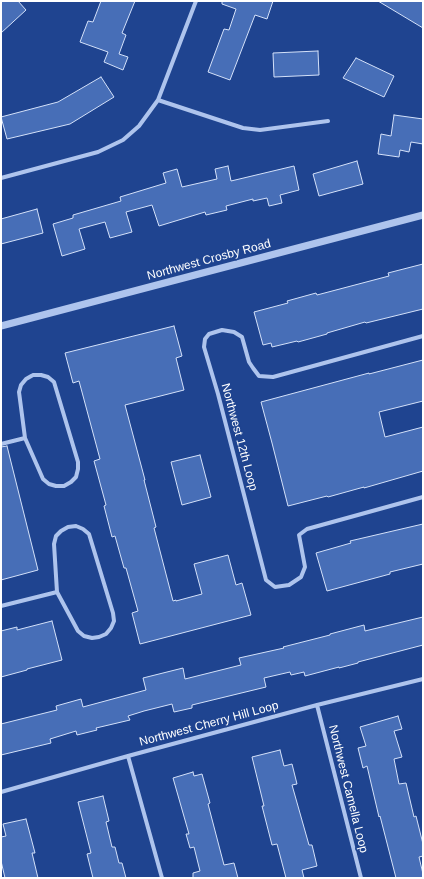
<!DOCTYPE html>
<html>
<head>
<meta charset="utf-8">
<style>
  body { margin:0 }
  #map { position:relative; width:424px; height:879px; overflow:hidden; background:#1f4490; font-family:Helvetica,sans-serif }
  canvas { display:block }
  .frame { position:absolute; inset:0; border:2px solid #fff; pointer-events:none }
</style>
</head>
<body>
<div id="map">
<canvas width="424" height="879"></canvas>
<div class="frame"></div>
</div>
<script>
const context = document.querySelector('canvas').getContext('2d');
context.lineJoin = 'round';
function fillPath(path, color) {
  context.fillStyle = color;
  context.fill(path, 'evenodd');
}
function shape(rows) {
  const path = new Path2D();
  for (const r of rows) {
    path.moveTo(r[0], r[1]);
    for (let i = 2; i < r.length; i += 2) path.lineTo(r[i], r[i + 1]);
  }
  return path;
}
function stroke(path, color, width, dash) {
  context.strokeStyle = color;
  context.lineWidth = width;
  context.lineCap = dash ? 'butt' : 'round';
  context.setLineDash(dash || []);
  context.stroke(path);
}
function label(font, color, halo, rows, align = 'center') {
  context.font = font + ' Helvetica,sans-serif';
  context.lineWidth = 3.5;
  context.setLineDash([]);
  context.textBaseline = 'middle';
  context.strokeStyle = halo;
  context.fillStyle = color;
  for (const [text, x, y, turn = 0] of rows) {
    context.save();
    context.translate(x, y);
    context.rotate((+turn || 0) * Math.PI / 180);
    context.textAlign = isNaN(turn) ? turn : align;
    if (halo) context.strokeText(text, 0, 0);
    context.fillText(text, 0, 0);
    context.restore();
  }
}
const building = shape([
  [1,1,18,1,26,10,1,33,1,1],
  [101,1,135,1,122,33,126,35,119,54,128,57,123,70,104,62,108,52,80,42,88,21,93,22,101,1],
  [222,1,273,1,267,19,255,15,230,80,208,72,224,29,229,30,236,9,222,4,222,1],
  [378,1,423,1,423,28,378,1],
  [318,51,319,75,274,77,273,53,318,51],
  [356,58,394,76,384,97,343,78,356,58],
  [101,77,114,97,70,124,7,139,1,117,58,102,101,77],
  [394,115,423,119,423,144,411,142,409,152,400,150,399,157,378,154,381,134,391,136,394,115],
  [357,161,363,184,319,196,313,174,357,161],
  [228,166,231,181,294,166,299,190,280,195,282,203,269,206,267,198,253,201,253,199,226,206,227,210,206,215,205,212,159,226,152,205,126,212,132,232,110,238,105,222,79,229,85,249,62,256,53,224,73,218,73,215,121,201,120,197,166,183,163,173,177,169,182,187,217,179,215,169,228,166],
  [37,209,43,233,1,244,1,219,37,209],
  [423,264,423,309,366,323,365,322,327,333,327,334,298,342,297,341,272,347,271,343,263,345,254,312,288,303,287,301,316,293,317,295,389,276,388,273,423,264],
  [174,326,182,356,176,358,184,390,125,405,145,480,144,480,156,527,154,528,173,601,176,600,176,601,202,594,194,564,228,555,236,585,242,583,251,615,140,644,132,613,138,611,126,568,124,568,115,536,112,537,104,506,106,505,94,461,100,459,79,381,73,383,65,353,174,326],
  [423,360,423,401,379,412,385,437,423,427,423,471,364,488,364,487,328,497,327,496,288,506,272,443,261,402,369,373,369,374,423,360],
  [7,446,38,570,1,580,1,447,7,446],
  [200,455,211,497,182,505,171,462,200,455],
  [423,524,423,564,390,572,390,574,327,591,316,553,351,543,350,541,423,524],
  [423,617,423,645,358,662,358,663,339,668,339,667,305,676,304,672,291,675,290,672,264,678,266,687,192,705,192,708,174,712,172,704,144,711,128,716,130,720,96,728,97,730,77,735,76,731,50,739,51,743,1,755,1,724,57,710,56,706,81,699,83,707,146,690,143,678,183,668,185,679,241,665,239,658,284,648,283,647,330,635,330,634,364,625,365,631,423,617],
  [52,621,62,660,27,669,27,670,1,677,1,631,17,627,17,630,52,621],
  [398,716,402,729,394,731,402,757,394,759,399,784,406,783,414,817,416,816,423,844,423,856,419,857,423,874,423,878,396,878,380,816,379,817,367,766,363,768,358,748,366,746,360,727,398,716],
  [280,750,284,766,292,764,297,784,292,785,309,845,312,845,317,866,302,870,304,878,286,878,277,844,272,845,262,806,264,806,252,757,280,750],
  [193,772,194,776,202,774,210,803,208,804,224,865,234,863,238,878,193,878,193,873,200,871,194,847,190,848,186,834,189,834,173,778,193,772],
  [103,796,109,821,106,822,112,847,115,847,119,863,122,863,126,878,93,878,87,854,91,853,78,802,103,796],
  [26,819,35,853,32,853,38,878,5,878,1,861,1,837,6,836,3,824,26,819]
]);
fillPath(building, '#476eb7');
stroke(building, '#d4e1f9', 1);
stroke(shape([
  [158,100,243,128,260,130,328,121],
  [1,178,98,152,123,140,139,126,158,100,196,1],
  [423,336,273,377,259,376,253,368,249,362,242,337,234,332,222,330,209,334,205,339,204,347,218,394,266,580,275,587,289,585,301,577,305,567,299,535,307,529,423,497],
  [33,375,41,375,48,377,54,382,78,462,78,469,76,477,71,482,64,486,56,486,49,484,43,479,25,438,19,392,21,385,26,379,33,375],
  [1,444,25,438],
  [76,526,83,529,89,534,113,613,114,621,111,628,106,634,99,637,92,638,84,636,78,631,57,592,54,544,56,536,61,531,68,527,76,526],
  [1,606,57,592],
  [317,705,361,878],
  [128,756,162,878],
  [1,792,128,756,317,705,423,679]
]), '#aec4ed', 4);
stroke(shape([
  [1,326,423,215]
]), '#aec4ed', 7);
label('12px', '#fff', '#1f4490', [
  ["Northwest Crosby Road",209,260,-15],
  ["Northwest 12th Loop",239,437,75],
  ["Northwest Cherry Hill Loop",209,724,-15],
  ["Northwest Camella Loop",348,789,76]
]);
</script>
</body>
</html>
